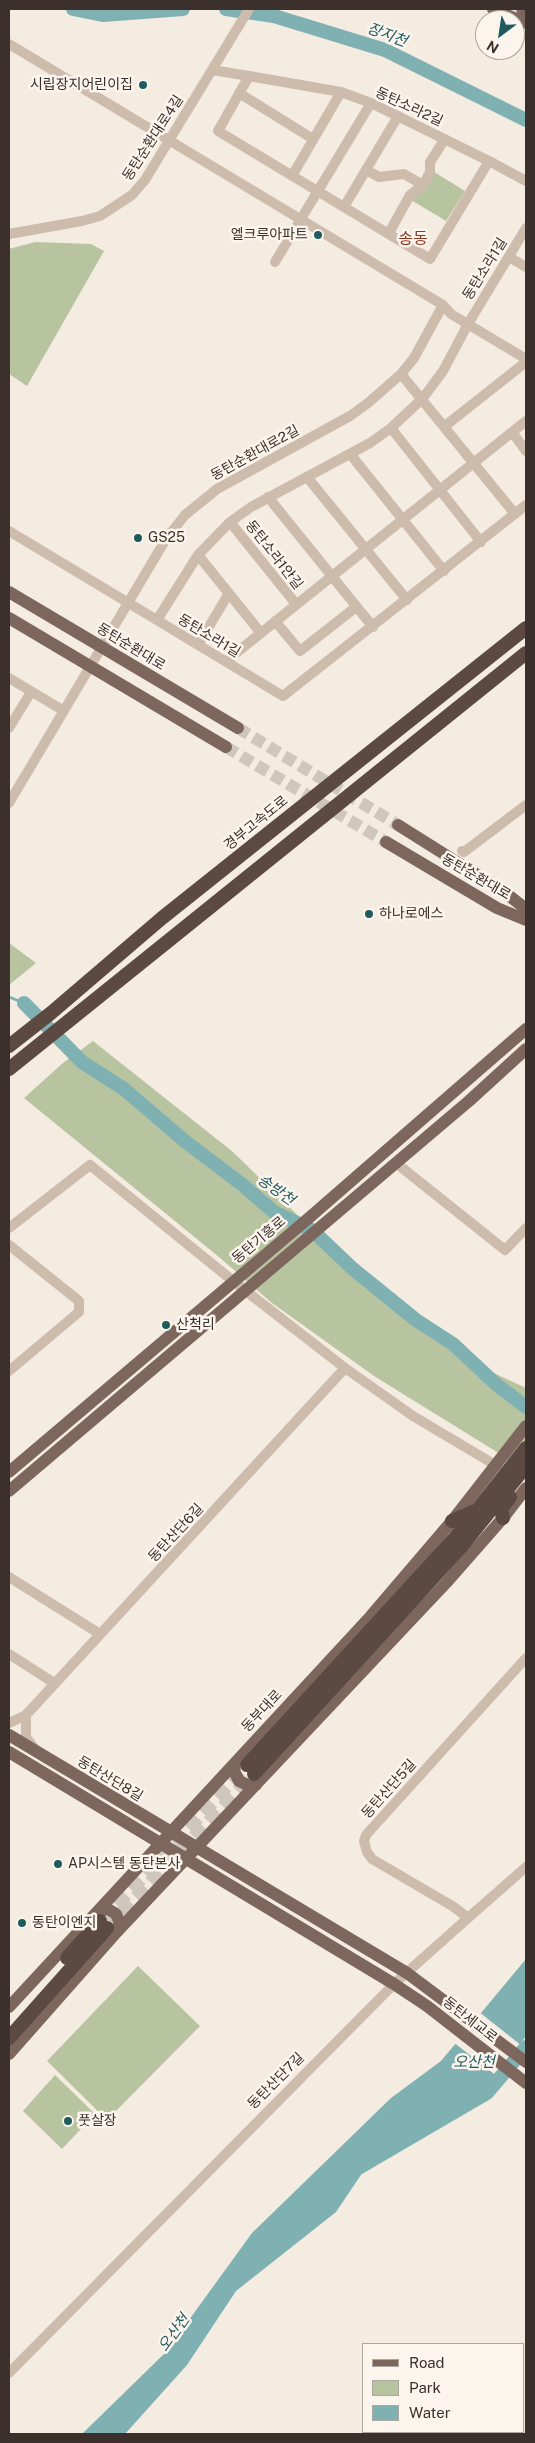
<!DOCTYPE html>
<html>
<head>
<meta charset="utf-8">
<style>
  body { margin:0 }
  #map { position:relative; width:535px; height:2443px; overflow:hidden; background:#f4ebe1; font-family:"Public Sans",sans-serif }
  canvas { display:block }
  .frame { position:absolute; inset:0; border:10px solid #3b302b; pointer-events:none }
  .legend { position:absolute; left:362px; top:2343px; width:162px; height:90px; box-sizing:border-box; background:#fbf5ee; border:1px solid #aea6a0; margin:0; padding:6px 9px; list-style:none; font-size:15px; color:#3b302b }
  .legend li { display:flex; align-items:center; gap:10px; height:25px }
  .legend b { width:25px; border:1px solid #aea6a0 }
  .north { position:absolute; left:475px; top:10px; width:50px; height:50px; box-sizing:border-box; background:#fbf5ee; border:1px solid #aea6a0; border-radius:50%; rotate:211deg; font-size:14px; font-weight:700; line-height:20px; text-align:center; color:#3b302b }
  .north::after { content:''; display:block; margin:auto; width:18px; height:22px; background:#1f5a5e; clip-path:polygon(50% 0,100% 100%,50% 72%,0 100%) }
</style>
</head>
<body>
<div id="map">
<canvas width="535" height="2443"></canvas>
<div class="frame"></div>
<ul class="legend">
<li><b style="height:6px;background:#7d675c"></b>Road</li>
<li><b style="height:14px;background:#b8c4a0"></b>Park</li>
<li><b style="height:14px;background:#7fb0b2"></b>Water</li>
</ul>
<div class="north">N</div>
</div>
<script>
const context = document.querySelector('canvas').getContext('2d');
context.lineJoin = 'round';
function fillPath(path, color) {
  context.fillStyle = color;
  context.fill(path, 'evenodd');
}
function shape(rows) {
  const path = new Path2D();
  for (const r of rows) {
    path.moveTo(r[0], r[1]);
    for (let i = 2; i < r.length; i += 2) path.lineTo(r[i], r[i + 1]);
  }
  return path;
}
function stroke(path, color, width, dash) {
  context.strokeStyle = color;
  context.lineWidth = width;
  context.lineCap = dash ? 'butt' : 'round';
  context.setLineDash(dash || []);
  context.stroke(path);
}
function label(font, color, halo, rows, align = 'center') {
  context.font = font + ' "Public Sans","Noto Sans KR",sans-serif';
  context.lineWidth = 5;
  context.setLineDash([]);
  context.textBaseline = 'middle';
  context.strokeStyle = halo;
  context.fillStyle = color;
  for (const [text, x, y, turn = 0] of rows) {
    context.save();
    context.translate(x, y);
    context.rotate((+turn || 0) * Math.PI / 180);
    context.textAlign = isNaN(turn) ? turn : align;
    if (halo) context.strokeText(text, 0, 0);
    context.fillText(text, 0, 0);
    context.restore();
  }
}
fillPath(shape([
  [434,172,465,191,446,221,411,200],
  [35,242,91,244,104,251,27,386,9,374,9,249],
  [9,943,36,963,9,985],
  [93,1041,233,1152,323,1240,470,1362,526,1388,526,1470,374,1376,272,1303,219,1257,24,1098,63,1063],
  [138,1966,200,2026,107,2120,47,2061],
  [55,2075,95,2114,62,2149,23,2111]
]), '#b8c4a0');
fillPath(shape([
  [526,1959,526,2036,488,2087,371,2160,336,2212,236,2291,187,2365,125,2434,82,2434,165,2353,252,2233,391,2098,441,2061]
]), '#7fb0b2');
fillPath(shape([
  [478,2011,522,2046,498,2077,453,2042]
]), '#f4ebe1');
stroke(shape([
  [9,997,24,1003]
]), '#7fb0b2', 2.5);
stroke(shape([
  [73,9,103,15,183,9],
  [226,9,274,16,385,50,526,120],
  [24,1003,82,1062,124,1089,186,1142,244,1186,274,1212,312,1230,353,1269,416,1320,453,1344,497,1385,526,1407],
  [355,2170,487,2093,526,2047]
]), '#7fb0b2', 14);
stroke(shape([
  [238,728,398,825],
  [226,747,386,842]
]), '#cfc6bd', 12, [12, 6]);
stroke(shape([
  [102,1920,247,1765],
  [107,1928,254,1775]
]), '#cfc6bd', 14, [14, 7]);
stroke(shape([
  [9,44,443,305,451,314,526,359],
  [212,70,249,76],
  [249,76,341,92,371,103,489,161,430,259,218,131,249,76],
  [239,93,313,139],
  [489,161,526,181],
  [366,170,379,177,404,174,423,185],
  [292,176,341,92],
  [344,207,398,116],
  [389,233,410,195,423,185,430,172,430,162,445,139],
  [9,234,82,221,100,216,132,195,145,180,249,9],
  [509,257,526,267],
  [275,262,371,103],
  [401,374,515,514],
  [445,426,526,362],
  [391,428,481,542],
  [512,432,526,451],
  [351,455,444,571],
  [307,477,407,600],
  [268,497,373,627],
  [230,522,296,604],
  [9,531,283,696,526,505],
  [198,555,260,632],
  [157,620,198,555,230,522,251,507,370,443,391,428,423,398,443,371,468,324,526,228],
  [275,621,300,651,356,607],
  [198,645,229,593],
  [226,661,526,421],
  [9,678,64,711],
  [9,728,31,692],
  [9,803,166,539,185,515,217,489,350,416,368,403,401,374,414,358,443,305],
  [462,851,464,852,526,805],
  [396,1163,505,1250,526,1228],
  [9,1228,90,1165,233,1281,345,1368,413,1416,497,1466],
  [9,1245,79,1301,79,1312,9,1371],
  [9,1577,100,1634],
  [9,1654,54,1683],
  [526,1658,366,1835,364,1841,367,1852,372,1859,454,1907,468,1918,526,1867],
  [26,1715,26,1737,34,1748],
  [9,1723,26,1715,345,1368],
  [9,2373,394,1984,468,1918]
]), '#cdbbac', 10);
stroke(shape([
  [493,9,526,23],
  [522,9,526,11],
  [9,592,238,728],
  [9,618,226,747],
  [398,825,503,891,526,909],
  [386,842,497,908,526,920],
  [9,1472,310,1217,526,1029],
  [9,1491,469,1101,526,1049],
  [9,1735,407,1973,526,2062],
  [9,1752,394,1984,427,2006,526,2083],
  [234,1765,235,1773,239,1781,250,1786,256,1785],
  [98,1911,108,1909,116,1914,120,1923,115,1932],
  [9,2007,370,1617,452,1521,526,1426],
  [9,2054,114,1935,446,1583,503,1518,526,1488]
]), '#7d675c', 12);
stroke(shape([
  [9,1046,51,1013,162,918,526,628],
  [9,1069,526,653],
  [503,1518,501,1509,510,1497],
  [452,1521,475,1511],
  [247,1765,454,1539,526,1448],
  [254,1774,461,1547,526,1466],
  [67,1958,100,1921],
  [9,2038,107,1928]
]), '#5c4a42', 14);
for (const [x, y, r, color] of [
  [143,85,5,"#1f5a5e"],
  [318,235,5,"#1f5a5e"],
  [138,538,5,"#1f5a5e"],
  [369,914,5,"#1f5a5e"],
  [166,1325,5,"#1f5a5e"],
  [58,1864,5,"#1f5a5e"],
  [22,1923,5,"#1f5a5e"],
  [68,2121,5,"#1f5a5e"]
]) {
  const dot = new Path2D();
  dot.arc(x, y, r, 0, 2 * Math.PI);
  context.fillStyle = color;
  context.fill(dot);
  stroke(dot, '#fbf5ee', 2);
}
label('14px', '#3b302b', '#fbf5ee', [
  ["시립장지어린이집",133,85,"right"],
  ["엘크루아파트",308,235,"right"],
  ["GS25",148,538],
  ["하나로에스",379,914],
  ["산척리",176,1325],
  ["AP시스템 동탄본사",68,1864],
  ["동탄이엔지",32,1923],
  ["풋살장",78,2121]
], 'left');
label('14px', '#3b302b', '#fbf5ee', [
  ["동탄소라2길",409,107,25],
  ["동탄순환대로4길",153,138,-57],
  ["동탄소라1길",485,269,-58],
  ["동탄순환대로2길",255,453,-29],
  ["동탄소라1안길",274,555,52],
  ["동탄소라1길",209,636,31],
  ["동탄순환대로",131,647,31],
  ["경부고속도로",256,823,-39],
  ["동탄순환대로",476,877,30],
  ["동탄기흥로",259,1240,-40],
  ["동탄산단6길",176,1533,-47],
  ["동부대로",262,1711,-47],
  ["동탄산단8길",110,1779,31],
  ["동탄산단5길",389,1789,-48],
  ["동탄세교로",470,2020,38],
  ["동탄산단7길",276,2081,-45]
]);
label('italic 15px', '#1f5a5e', '#fbf5ee', [
  ["장지천",387,35,21],
  ["송방천",276,1190,35],
  ["오산천",474,2062],
  ["오산천",174,2333,-54]
]);
label('16px', '#8c3b22', '#fbf5ee', [
  ["송동",413,239]
]);
</script>
</body>
</html>
